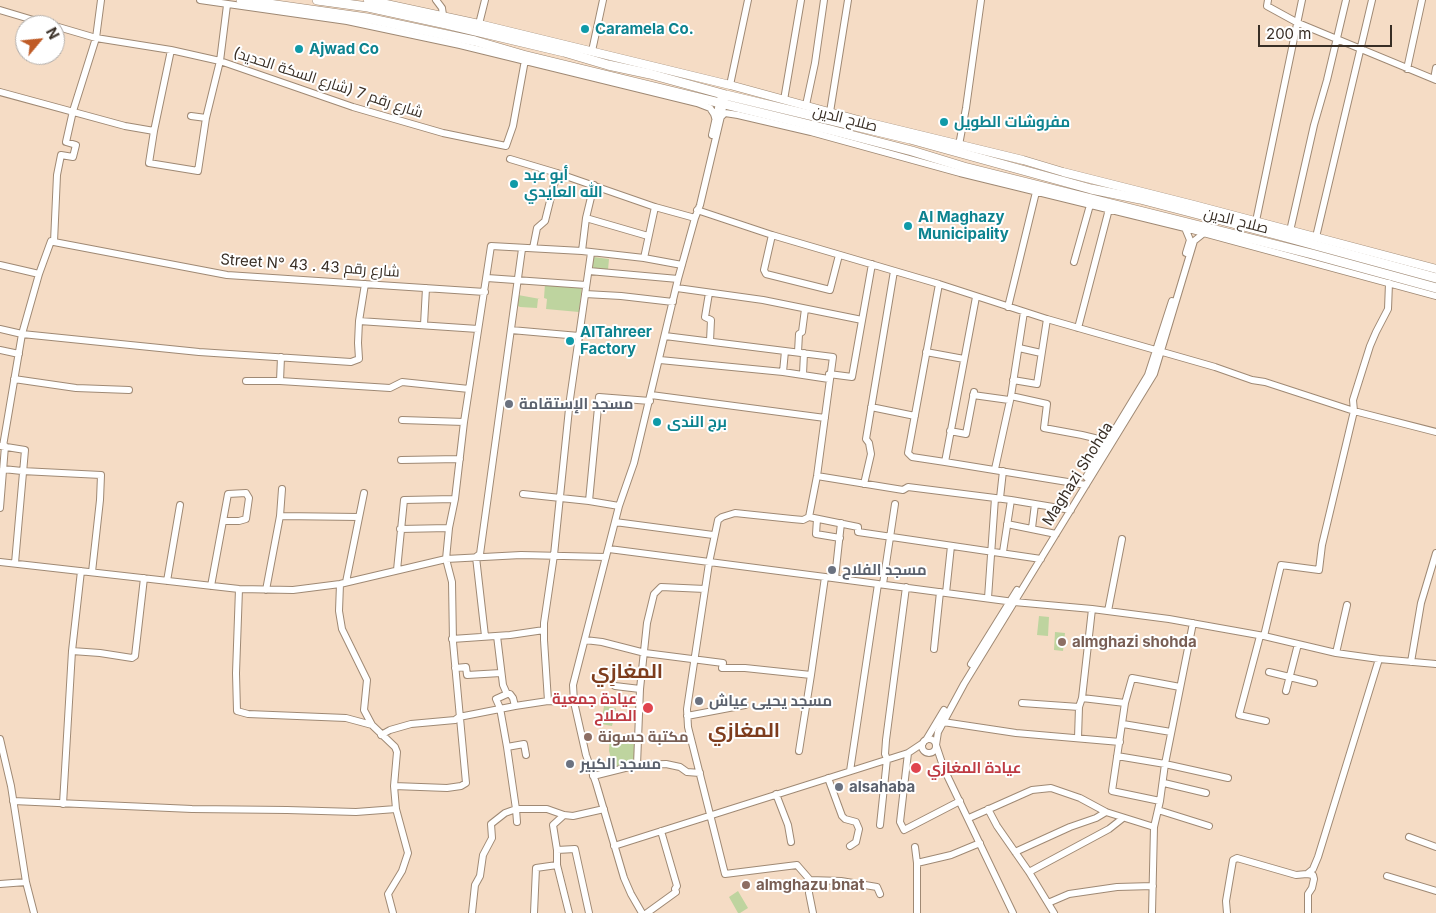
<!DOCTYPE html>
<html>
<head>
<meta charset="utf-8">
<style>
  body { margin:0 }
  #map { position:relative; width:1436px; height:913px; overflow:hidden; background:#f5dcc5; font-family:Inter,sans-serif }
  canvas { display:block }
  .north { position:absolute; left:15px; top:15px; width:50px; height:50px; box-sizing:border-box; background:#fff; border:1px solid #afaba8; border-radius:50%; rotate:62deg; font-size:14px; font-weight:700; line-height:20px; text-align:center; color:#382e25 }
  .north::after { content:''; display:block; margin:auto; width:18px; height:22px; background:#bf5b26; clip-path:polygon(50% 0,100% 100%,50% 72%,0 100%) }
  .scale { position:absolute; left:1258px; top:25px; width:134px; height:22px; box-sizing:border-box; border:2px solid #382e25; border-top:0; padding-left:6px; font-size:15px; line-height:18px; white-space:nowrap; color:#382e25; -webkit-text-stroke:4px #fff; paint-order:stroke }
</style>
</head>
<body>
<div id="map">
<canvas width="1436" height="913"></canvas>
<div class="north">N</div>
<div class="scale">200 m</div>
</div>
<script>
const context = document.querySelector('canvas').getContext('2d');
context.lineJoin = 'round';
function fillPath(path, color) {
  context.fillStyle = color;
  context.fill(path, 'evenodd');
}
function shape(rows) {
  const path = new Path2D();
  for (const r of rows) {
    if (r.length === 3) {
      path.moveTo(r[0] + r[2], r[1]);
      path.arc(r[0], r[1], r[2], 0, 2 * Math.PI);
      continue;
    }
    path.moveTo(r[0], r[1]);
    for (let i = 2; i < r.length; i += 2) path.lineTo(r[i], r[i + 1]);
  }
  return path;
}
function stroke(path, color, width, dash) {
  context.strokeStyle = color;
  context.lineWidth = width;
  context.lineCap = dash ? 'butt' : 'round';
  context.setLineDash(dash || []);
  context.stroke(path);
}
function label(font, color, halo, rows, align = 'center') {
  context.font = font + ' Inter,Cairo,sans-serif';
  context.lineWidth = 4;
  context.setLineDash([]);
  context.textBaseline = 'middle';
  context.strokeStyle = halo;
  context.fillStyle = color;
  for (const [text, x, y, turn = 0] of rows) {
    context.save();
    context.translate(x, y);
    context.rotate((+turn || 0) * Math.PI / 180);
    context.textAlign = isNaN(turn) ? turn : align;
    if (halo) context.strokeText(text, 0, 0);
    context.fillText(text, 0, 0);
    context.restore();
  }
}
fillPath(shape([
  [594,257,609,259,608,270,592,268],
  [545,284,582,287,579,312,546,309,547,299,544,298],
  [518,295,540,299,538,299,537,308,520,307,516,305],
  [1039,616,1049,617,1048,636,1037,635],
  [1055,632,1065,633,1063,651,1054,650],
  [604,706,616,708,612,726,601,724],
  [610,734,637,735,636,765,614,770,609,751],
  [738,891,748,908,740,913,738,913,729,897]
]), '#bed49f');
const minor = shape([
  [200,0,347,21,460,45,697,103,710,108,714,114,716,121],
  [436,0,442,8,443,15],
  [1268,0,1267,6,1298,23,1436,80],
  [0,10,50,25],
  [479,24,485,0],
  [55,26,96,38,171,50,220,61,353,107,443,133,506,146,513,126,525,60],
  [171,50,154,131,149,163,198,171,206,118,220,61,227,5],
  [592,51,603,0],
  [1407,69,1422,0],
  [1434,79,1436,68],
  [730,85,748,0],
  [0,92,125,126,154,131],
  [784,100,801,0],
  [806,105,815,63,824,0],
  [830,112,848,0],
  [191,116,206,118],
  [721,117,725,113,738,115,811,132,960,173,1185,228,1436,296],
  [712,135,720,99],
  [959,145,966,108,981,0],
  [510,159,557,173,655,207,695,218],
  [697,210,772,235,939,284,1047,319,1215,367,1252,380,1265,382,1354,411,1436,432],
  [586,218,648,236],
  [1256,221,1302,0],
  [1185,228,1190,240,1186,253],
  [1290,231,1314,125,1327,80,1346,0],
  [772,235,764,270,766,274,830,290,839,255],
  [1316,237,1372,0],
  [54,242,227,275,485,292],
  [54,242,57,175,61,155,73,157,76,145,66,142,73,111,96,38,101,0],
  [533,248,537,228,545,221,557,173],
  [582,251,586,218,594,185],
  [644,258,655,207],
  [1074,262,1090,205],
  [0,265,39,274],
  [589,271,678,279],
  [487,278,586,285],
  [939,284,908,453,912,457,945,462],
  [677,288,763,300,862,320],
  [709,293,705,317,711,320,710,341],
  [585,294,621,296,673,302],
  [976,297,945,462,1086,485],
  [1008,307,1036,192],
  [359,321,478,329],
  [424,325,426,288],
  [1078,328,1109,209],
  [0,329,22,334,199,352,351,362,359,359,358,343,359,321,365,284],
  [511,330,579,336],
  [665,336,833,357,817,476,809,517,858,527,858,532,1041,559],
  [1019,348,1041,353],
  [0,350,19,354],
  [798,352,799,334,802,332,805,309],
  [926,352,964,359],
  [660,360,783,372,829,379],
  [783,372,785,351],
  [803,374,804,353],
  [829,374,852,377,872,264],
  [14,379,76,388,129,390],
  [1013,380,1037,384,1047,319],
  [246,381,280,381,390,388,402,382,469,389],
  [280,381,281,357],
  [651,395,825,418],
  [973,395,1009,400],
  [1011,396,1047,404,1044,428,1082,435,1111,442],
  [871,407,915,416],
  [402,420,464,422],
  [950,431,966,434,974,392],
  [0,446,25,450,15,563],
  [3,446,22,334,39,274,51,241,54,242],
  [401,460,460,459],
  [3,469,22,471,101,475,100,500,92,572],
  [995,469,1011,396,1024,312],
  [817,476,903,490,908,487,1011,500,1071,510],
  [1086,477,1148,375,1172,301],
  [864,484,871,454,869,443,866,439,894,271],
  [523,494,589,501,619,506],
  [1000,498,1003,471],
  [589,501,599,397,650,401],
  [0,508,5,446],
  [280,516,359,517],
  [809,517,803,520,792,519,735,513,722,517,718,520,709,563,687,709,688,727,725,874,797,865,810,880,841,881,877,887,880,894],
  [817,519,816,534,840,538],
  [615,522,713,535],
  [1007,524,1056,534],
  [1032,528,1035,504],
  [400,529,449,528],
  [609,549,825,577],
  [1003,552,1011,500],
  [0,562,239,589,293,590,340,584,446,559,521,555,606,557],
  [397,570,404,500,455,499],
  [835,578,841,523],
  [167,581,180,505],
  [346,582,364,493],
  [340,584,339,611,342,629,367,680,364,710,372,725,395,747,397,752,394,786,396,809,408,853,402,871,388,894,393,913],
  [883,584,895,504],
  [211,586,223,521,228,494,246,493,249,498,246,519,239,521,223,521],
  [239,589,236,673,237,711,248,714,346,718,372,725],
  [266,590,280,516,282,489],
  [946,593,951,546],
  [988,598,995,498],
  [1108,611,1122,539],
  [485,636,476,557,480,554,522,249],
  [497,636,503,685,507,694,496,699,500,708,507,747,516,809,547,809,564,815],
  [1260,636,1239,715,1266,721],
  [1264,636,1281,565,1319,570,1322,545,1354,411,1353,400,1370,346,1376,332,1388,309,1389,283],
  [452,639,510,635,544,630],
  [585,640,602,642,645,653,723,663,722,668,745,668,811,675],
  [934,649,940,592],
  [72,651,100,653,132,658,135,656,144,578],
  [1336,653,1347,605],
  [1411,662,1421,603,1436,553],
  [971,664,1017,590],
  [455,668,466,667,467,675,501,673],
  [1269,672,1314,683],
  [615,686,640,689],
  [1286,691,1298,644],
  [507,694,510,694,513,698,515,706],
  [1082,698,1125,703],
  [548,701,544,640,544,623,554,555,570,399,591,253],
  [1022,703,1079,707],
  [687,716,745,705],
  [943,722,1016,733,1120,742],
  [1123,724,1171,732],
  [381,735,390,730,411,724,455,720,459,717,515,706,548,701,574,702],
  [1078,738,1079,707,1082,698,1092,609],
  [929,746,7],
  [0,739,11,786,26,882,34,913],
  [926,740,944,710],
  [507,747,524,744,526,755],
  [799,751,811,675,825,577,1014,602,1092,609,1169,619,1264,636,1336,653,1379,659,1436,664],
  [908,753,900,822,904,830,960,801],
  [1117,756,1165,764,1228,778],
  [637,765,640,689,647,623,654,594,661,587,705,589],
  [850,771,878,584],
  [593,776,637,765,666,764,680,767,687,772,700,773],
  [828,778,842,816,845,819,856,822,859,829,856,842,850,846],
  [1164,783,1206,793],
  [394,786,447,788,461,786,466,783,453,642,452,582,446,559,449,528,455,499,464,422,491,246,582,251,644,258,682,265],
  [776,794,788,825,791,842],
  [13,801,192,809,287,810,356,812,396,809],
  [1160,801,1112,791,1125,703,1132,678,1180,687],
  [63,804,72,651,81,571],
  [988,809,997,826,1029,872,1054,913],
  [1158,810,1209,826],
  [969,818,1032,790,1051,788,1080,798,1106,812,1154,827],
  [880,825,887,759,885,754,886,740,906,587],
  [1409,837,1436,847],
  [614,846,908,753,923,743],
  [915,847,917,863,917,913],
  [557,850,575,849,589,913],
  [1015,852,1070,827,1096,818,1106,812],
  [917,863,951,855,980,843],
  [1029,872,1109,829,1123,818],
  [1307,874,1313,875,1314,879,1312,888,1308,894,1308,913],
  [1387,876,1436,891],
  [810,880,809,893,813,913],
  [0,884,26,882],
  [1048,903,1069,894,1117,887,1153,886],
  [472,913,475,885,480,876,483,855,492,838,491,824,505,813,516,809,517,822],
  [534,913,536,868,557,865],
  [569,913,557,865,557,850,553,825,564,815,573,816,604,809],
  [642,913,631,894,624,878,596,783,586,755,574,702,573,685,619,506,634,463,678,279,695,218,700,205,726,95],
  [647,913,676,892,675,889,677,886,661,831],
  [1013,913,944,769,936,745,938,732,964,684,1154,374,1194,241,1204,233],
  [1152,913,1154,827,1160,801,1165,764,1193,623],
  [1227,913,1226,901,1233,860,1237,858,1296,875,1307,874,1313,869,1318,857,1379,659]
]);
const major = shape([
  [368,0,479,24,730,85,862,121,1023,160,1063,172,1194,205,1436,269]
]);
const highway = shape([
  [241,0,367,18,475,41,523,55,831,130,912,151,964,167,1312,254,1436,288],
  [317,0,368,7,446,24,564,52,608,65,650,74,726,95,910,139,1091,189,1140,199,1278,235,1436,278]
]);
stroke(minor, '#9f8974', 8);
stroke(major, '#9f8974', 9);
stroke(highway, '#9f8974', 10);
stroke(minor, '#fff', 6);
stroke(major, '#fff', 8);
stroke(highway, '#fff', 9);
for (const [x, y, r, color] of [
  [585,29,5,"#0f9aa8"],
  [299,49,5,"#0f9aa8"],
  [944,122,5,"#0f9aa8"],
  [514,184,5,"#0f9aa8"],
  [908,226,5,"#0f9aa8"],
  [570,341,5,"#0f9aa8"],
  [509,404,5,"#6b7280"],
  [657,422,5,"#0f9aa8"],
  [832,570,5,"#6b7280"],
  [1062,642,5,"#8d6e63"],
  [699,701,5,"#6b7280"],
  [648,708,6,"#e0444e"],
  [588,737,5,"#8d6e63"],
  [570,764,5,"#6b7280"],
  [916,768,6,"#e0444e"],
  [839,787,5,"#6b7280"],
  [746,885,5,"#8d6e63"]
]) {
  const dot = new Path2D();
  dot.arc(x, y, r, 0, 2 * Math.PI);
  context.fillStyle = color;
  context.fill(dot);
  stroke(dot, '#fff', 2);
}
label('bold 15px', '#0d838f', '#fff', [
  ["Caramela Co.",595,29],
  ["Ajwad Co",309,49],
  ["مفروشات الطويل",954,122],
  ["أبو عبد",524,175],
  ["الله العايدي",524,192],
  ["Al Maghazy",918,217],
  ["Municipality",918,234],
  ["AlTahreer",580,332],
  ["Factory",580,349],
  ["برج الندى",667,422]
], 'left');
label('15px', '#382e25', '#fff', [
  ["شارع رقم 7 (شارع السكة الحديد)",328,83,18],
  ["صلاح الدين",845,119,14],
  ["صلاح الدين",1236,221,14],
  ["Street N° 43 . شارع رقم 43",310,266,4],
  ["Maghazi Shohda",1078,474,-58]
]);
label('bold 15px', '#5b616d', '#fff', [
  ["مسجد الإستقامة",519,404],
  ["مسجد الفلاح",842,570],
  ["مسجد يحيى عياش",709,701],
  ["مسجد الكبير",580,764],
  ["alsahaba",849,787]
], 'left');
label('bold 15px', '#785e54', '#fff', [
  ["almghazi shohda",1072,642],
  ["مكتبة حسونة",598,737],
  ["almghazu bnat",756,885]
], 'left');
label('bold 15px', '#be3a42', '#fff', [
  ["عيادة جمعية",637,699],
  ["الصلاح",637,716],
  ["عيادة المغازي",927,768,"left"]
], 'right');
label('bold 20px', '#7e3d1d', '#fff', [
  ["المغازِي",627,672],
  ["المغازي",744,731]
]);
</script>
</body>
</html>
